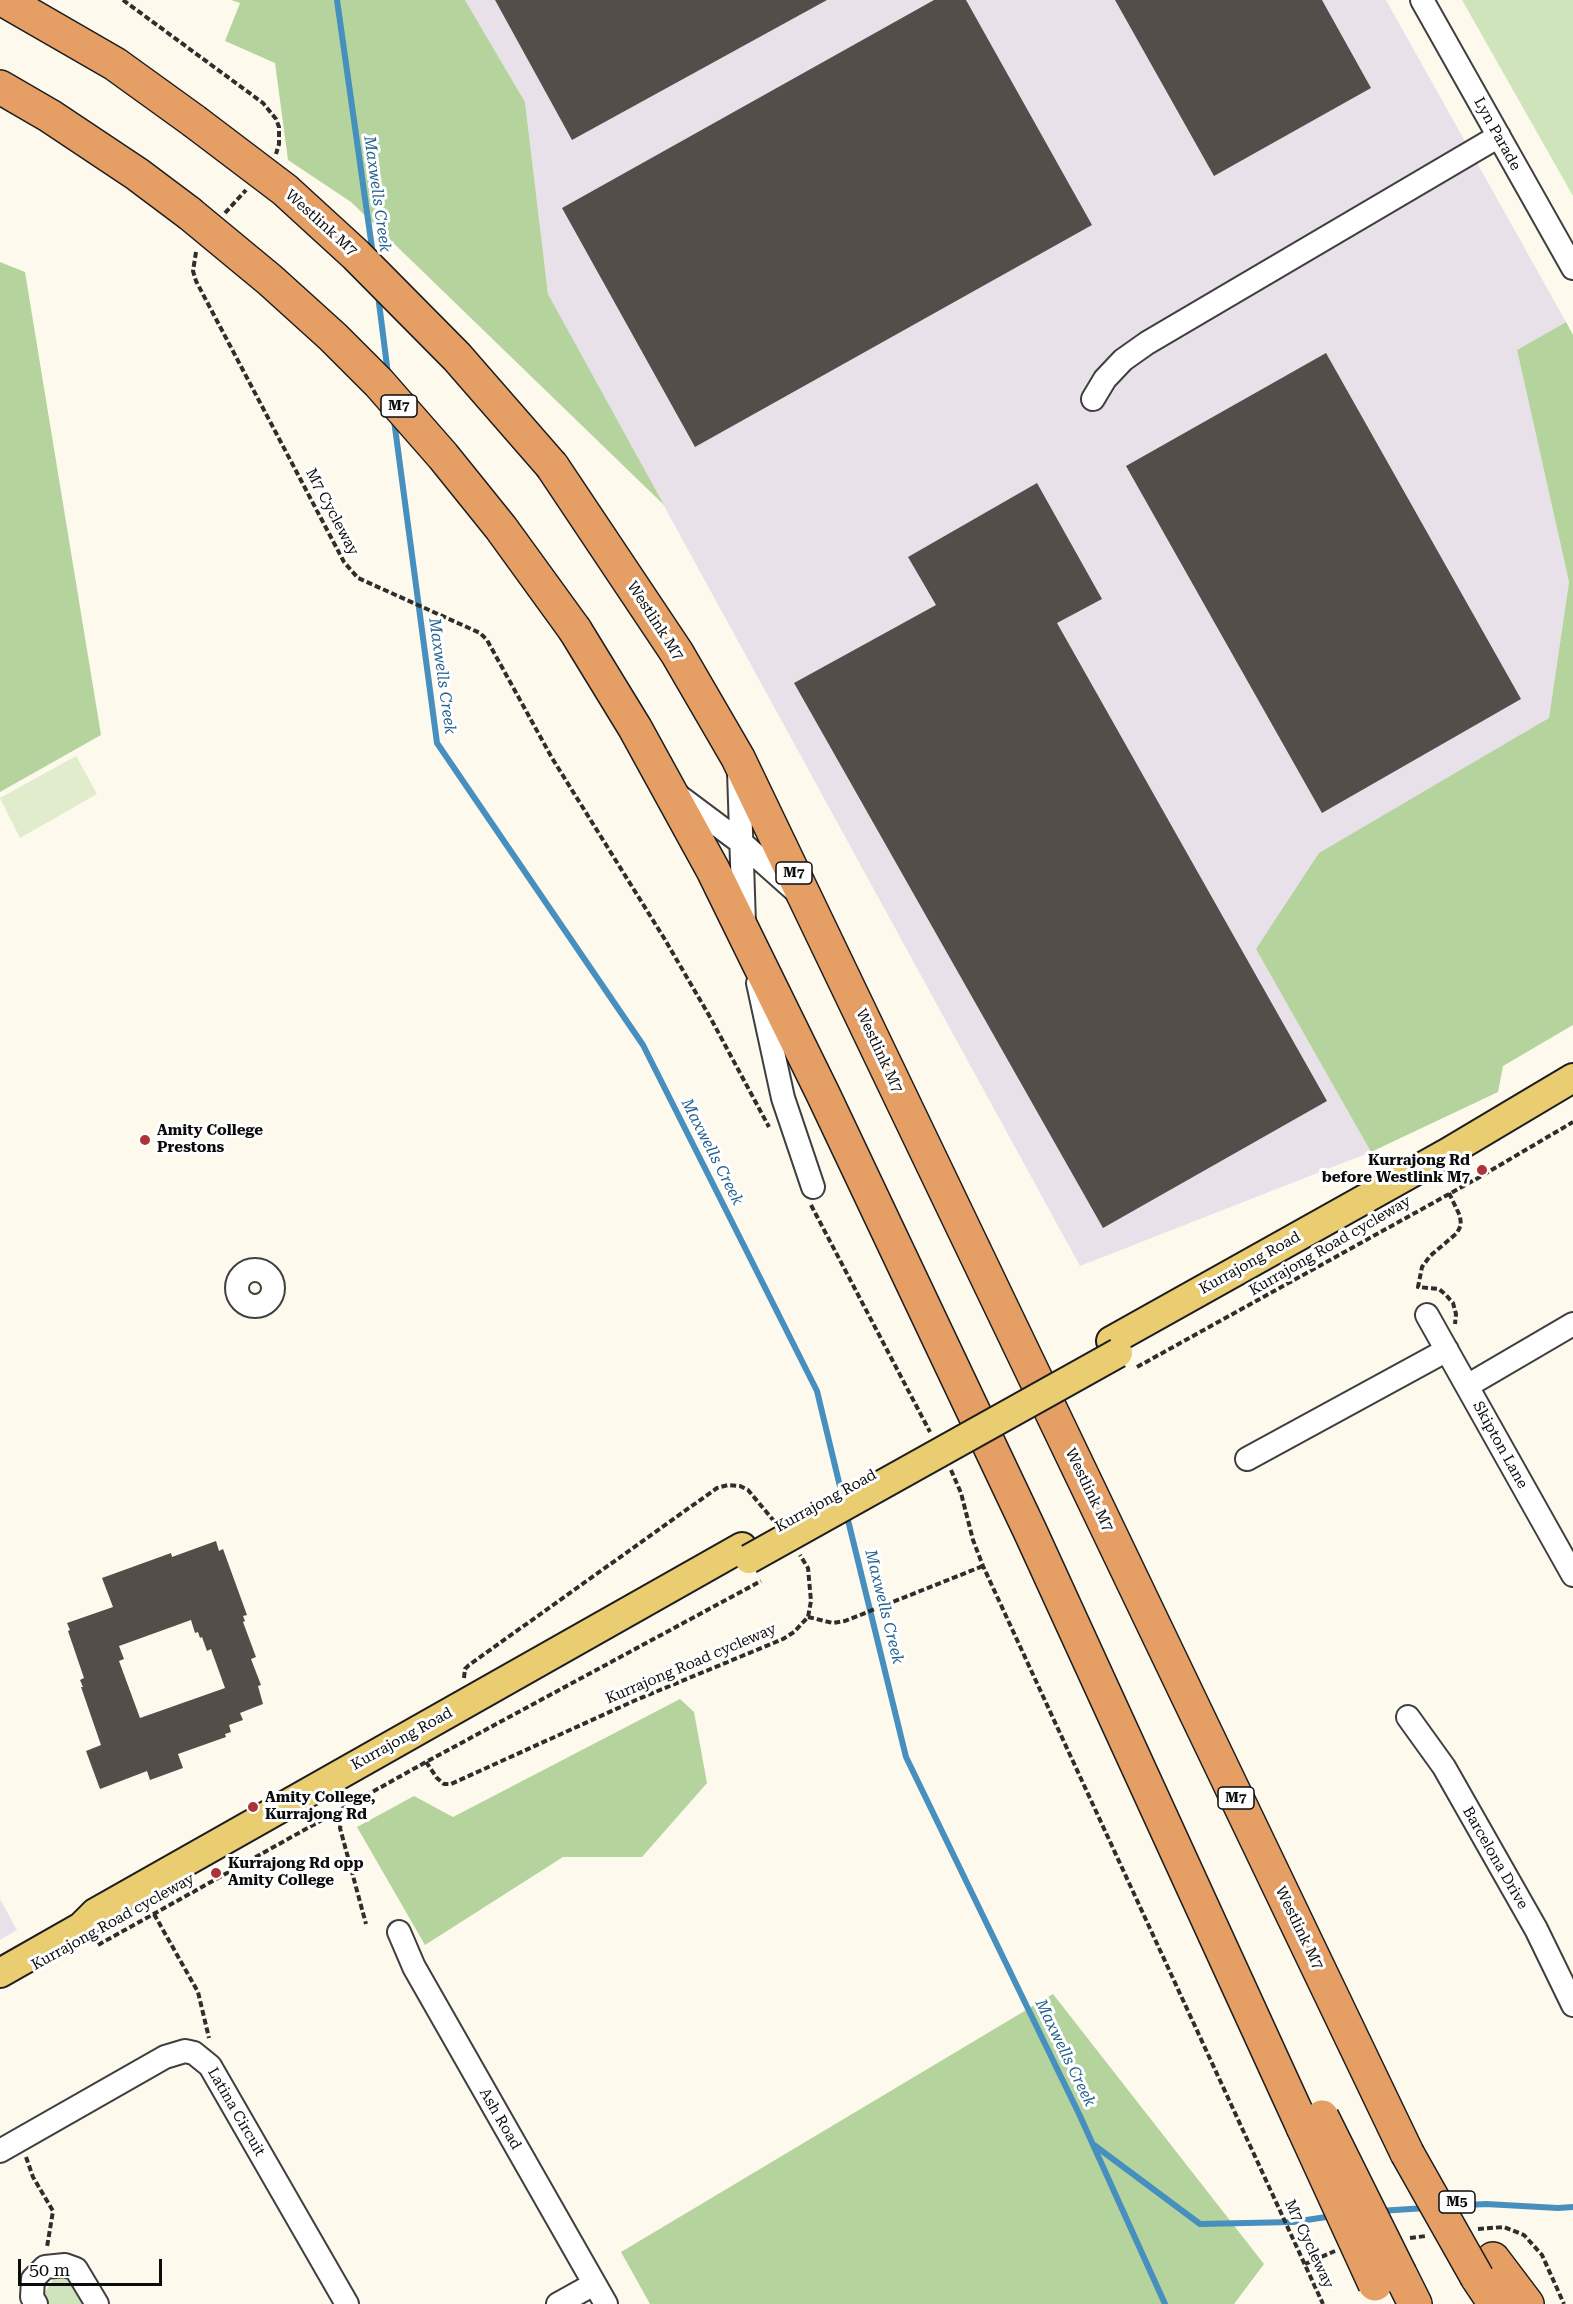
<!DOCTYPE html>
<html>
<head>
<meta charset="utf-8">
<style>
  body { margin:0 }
  #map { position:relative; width:1573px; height:2304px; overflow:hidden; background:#fdfaed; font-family:"Roboto Serif",serif }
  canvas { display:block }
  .scale { position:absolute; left:18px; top:2259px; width:144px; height:27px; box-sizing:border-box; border:3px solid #0c0c0c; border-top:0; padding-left:8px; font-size:18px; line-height:21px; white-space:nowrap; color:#0c0c0c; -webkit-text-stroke:4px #fff; paint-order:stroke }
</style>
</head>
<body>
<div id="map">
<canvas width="1573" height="2304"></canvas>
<div class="scale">50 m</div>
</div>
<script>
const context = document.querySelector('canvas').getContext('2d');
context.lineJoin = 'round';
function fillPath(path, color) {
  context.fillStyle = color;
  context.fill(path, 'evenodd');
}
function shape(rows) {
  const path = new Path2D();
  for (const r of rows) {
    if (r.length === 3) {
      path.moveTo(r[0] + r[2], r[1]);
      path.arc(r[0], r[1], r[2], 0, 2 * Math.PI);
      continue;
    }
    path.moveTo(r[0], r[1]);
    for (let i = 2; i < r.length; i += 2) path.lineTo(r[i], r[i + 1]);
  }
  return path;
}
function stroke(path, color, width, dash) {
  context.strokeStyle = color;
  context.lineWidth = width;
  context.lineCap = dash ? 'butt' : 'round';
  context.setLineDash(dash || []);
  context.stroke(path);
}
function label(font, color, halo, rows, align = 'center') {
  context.font = font + ' "Roboto Serif",serif';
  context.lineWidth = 6;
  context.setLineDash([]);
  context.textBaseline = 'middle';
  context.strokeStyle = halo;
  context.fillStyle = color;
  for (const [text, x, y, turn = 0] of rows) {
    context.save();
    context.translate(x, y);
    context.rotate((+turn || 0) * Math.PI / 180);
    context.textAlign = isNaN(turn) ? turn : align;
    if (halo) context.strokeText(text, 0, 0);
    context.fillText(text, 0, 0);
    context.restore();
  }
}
fillPath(shape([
  [465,0,1386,0,1566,322,1517,350,1569,582,1548,725,1256,948,1371,1152,1080,1266,548,294,525,102],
  [0,1899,17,1930,0,1940]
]), '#e9e1ea');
fillPath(shape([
  [1462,0,1573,0,1573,196],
  [69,2277,89,2304,46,2304,44,2294,54,2278]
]), '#d0e4bb');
fillPath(shape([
  [231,0,465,0,525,102,548,294,664,505,351,202,288,160,275,63,225,41,240,3],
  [0,262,25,272,101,735,0,792],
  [1566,322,1573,335,1573,1025,1503,1066,1498,1092,1371,1152,1256,949,1319,853,1549,718,1569,582,1517,350],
  [680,1699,694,1712,707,1783,642,1857,563,1857,425,1945,357,1827,414,1796,453,1817],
  [1053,1994,1264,2264,1234,2304,650,2304,621,2252]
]), '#b5d39c');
fillPath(shape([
  [76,756,97,794,20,838,0,798]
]), '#e1eccc');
stroke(shape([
  [337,0,373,255],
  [378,295,388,374],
  [394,420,437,743,643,1045,817,1391,843,1499],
  [846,1512,906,1757,1080,2116,1165,2304],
  [1094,2145,1200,2224,1293,2222,1333,2216],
  [1448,2206,1486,2204,1558,2208,1573,2207],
  [1379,2211,1426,2208]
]), '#468fbe', 6);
fillPath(shape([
  [495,0,827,0,572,140],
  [934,0,966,0,1092,225,695,447,562,208],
  [1115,0,1322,0,1371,88,1214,176],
  [1326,353,1521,699,1322,813,1126,466],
  [1037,483,1102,599,1057,623,1327,1101,1103,1228,794,683,936,605,908,557],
  [216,1541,219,1551,223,1549,247,1615,243,1616,245,1621,243,1622,256,1657,251,1659,261,1685,258,1686,263,1704,240,1713,243,1720,229,1725,231,1732,225,1734,226,1737,178,1754,183,1768,150,1780,147,1771,100,1789,86,1751,101,1745,81,1687,83,1687,80,1680,84,1678,68,1631,70,1630,67,1623,113,1607,102,1578,171,1553,172,1557],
  [191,1620,195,1633,198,1632,200,1638,202,1637,207,1651,211,1649,225,1688,140,1718,119,1661,124,1659,119,1646]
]), '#544e4a');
const minor = shape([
  [1422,0,1573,268],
  [1093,399,1105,379,1123,360,1147,343,1499,136],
  [739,771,744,924],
  [676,794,743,844,797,892],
  [758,983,783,1098,813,1187],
  [255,1288,18],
  [1427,1315,1573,1575],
  [1467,1386,1573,1324],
  [1247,1459,1447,1350],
  [1408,1717,1444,1767,1536,1929,1573,2005],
  [399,1932,414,1967,606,2304],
  [0,2151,165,2057,185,2051,194,2053,210,2066,347,2304],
  [36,2304,32,2297,33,2279,45,2267,65,2265,76,2269,97,2304],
  [558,2304,594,2284]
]);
const major = shape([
  [1111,1341,1447,1153,1573,1078],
  [0,1973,81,1927,95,1913,742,1547]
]);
const highway = shape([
  [4,0,115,64,194,121],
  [0,87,50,116,137,174,189,213],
  [552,466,677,653,738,758,1407,2153],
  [575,630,635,728,713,870,823,1094,1030,1531,1303,2127],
  [1493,2259,1527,2304],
  [1400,2274,1415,2304],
  [1477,2277,1495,2304]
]);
stroke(minor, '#3f3f3f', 26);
stroke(major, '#1d1d1d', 32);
stroke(highway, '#1d1d1d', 36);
stroke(shape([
  [123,0,263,103,276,119,279,127,279,144,276,154],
  [225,213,246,190],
  [196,252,193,271,196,281,344,562,358,578,480,633,487,640,552,758,664,938,710,1017,769,1127],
  [1449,1193,1460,1216,1461,1225,1457,1233,1430,1256,1422,1267,1418,1287,1439,1289,1446,1295,1453,1303,1456,1314,1455,1324],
  [811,1205,930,1432],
  [1137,1367,1478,1178,1573,1122],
  [951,1470,961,1493,973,1540,983,1566,1323,2304],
  [808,1617,833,1623,845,1621,983,1566],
  [464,1678,465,1669,469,1665,717,1488,728,1485,740,1486,748,1490,774,1521],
  [426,1762,437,1778,444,1784,451,1784,636,1700,783,1639,794,1632,808,1617,811,1601,808,1568,800,1555],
  [344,1808,340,1828,366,1924],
  [154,1914,198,1992,209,2038],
  [98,1945,426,1762,761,1581],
  [26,2157,33,2177,53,2211,47,2247],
  [1478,2229,1504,2227,1524,2235,1542,2255,1564,2304],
  [1410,2238,1426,2236],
  [1305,2264,1335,2251]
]), '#2e2e2e', 4, [6, 3]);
stroke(minor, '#fff', 22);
stroke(major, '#eacc71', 28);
stroke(highway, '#e59e64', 33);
const majorBridge = shape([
  [749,1559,1118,1353]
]);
const highwayBridge = shape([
  [194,121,285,190,356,255,457,357,552,466],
  [189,213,270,280,333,337,379,383,443,456,501,528,575,630],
  [1322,2117,1400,2274],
  [1303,2127,1375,2284],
  [1407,2153,1477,2277]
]);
stroke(majorBridge, '#1d1d1d', 32, []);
stroke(highwayBridge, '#1d1d1d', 36, []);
stroke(majorBridge, '#eacc71', 28);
stroke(highwayBridge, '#e59e64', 33);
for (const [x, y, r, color] of [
  [145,1140,6,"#ad333a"],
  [1482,1170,6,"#ad333a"],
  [253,1807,6,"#ad333a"],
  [216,1873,6,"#ad333a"]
]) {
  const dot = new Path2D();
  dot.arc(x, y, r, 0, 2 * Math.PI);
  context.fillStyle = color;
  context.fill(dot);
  stroke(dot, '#fff', 2);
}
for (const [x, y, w] of [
  [399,406,36],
  [794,873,36],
  [1236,1798,36],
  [1457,2202,36]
]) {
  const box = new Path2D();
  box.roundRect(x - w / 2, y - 11, w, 22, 4.5);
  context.fillStyle = '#fff';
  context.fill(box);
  stroke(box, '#0c0c0c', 1.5);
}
label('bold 14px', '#0c0c0c', null, [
  ["M7",399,406],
  ["M7",794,873],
  ["M7",1236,1798],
  ["M5",1457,2202]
]);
label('15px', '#0c0c0c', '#fff', [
  ["Lyn Parade",1497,134,61],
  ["Westlink M7",321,223,42],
  ["M7 Cycleway",332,512,62],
  ["Westlink M7",655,621,57],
  ["Westlink M7",879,1051,65],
  ["Kurrajong Road cycleway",1330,1246,-30],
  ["Kurrajong Road",1250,1263,-29],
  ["Skipton Lane",1500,1445,61],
  ["Westlink M7",1089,1490,64],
  ["Kurrajong Road",826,1501,-29],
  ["Kurrajong Road cycleway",691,1664,-23],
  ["Kurrajong Road",402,1739,-29],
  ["Barcelona Drive",1495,1858,60],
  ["Kurrajong Road cycleway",113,1922,-29],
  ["Westlink M7",1299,1928,64],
  ["Latina Circuit",236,2112,60],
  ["Ash Road",500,2119,60],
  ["M7 Cycleway",1309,2244,65]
]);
label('bold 15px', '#0c0c0c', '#fff', [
  ["Amity College",157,1131],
  ["Prestons",157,1148],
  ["Kurrajong Rd",1470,1161,"right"],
  ["before Westlink M7",1470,1178,"right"],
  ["Amity College,",265,1798],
  ["Kurrajong Rd",265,1815],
  ["Kurrajong Rd opp",228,1864],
  ["Amity College",228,1881]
], 'left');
label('italic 16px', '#236190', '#fff', [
  ["Maxwells Creek",377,194,82],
  ["Maxwells Creek",442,676,82],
  ["Maxwells Creek",712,1152,63],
  ["Maxwells Creek",884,1607,76],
  ["Maxwells Creek",1065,2053,64]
]);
</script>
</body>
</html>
